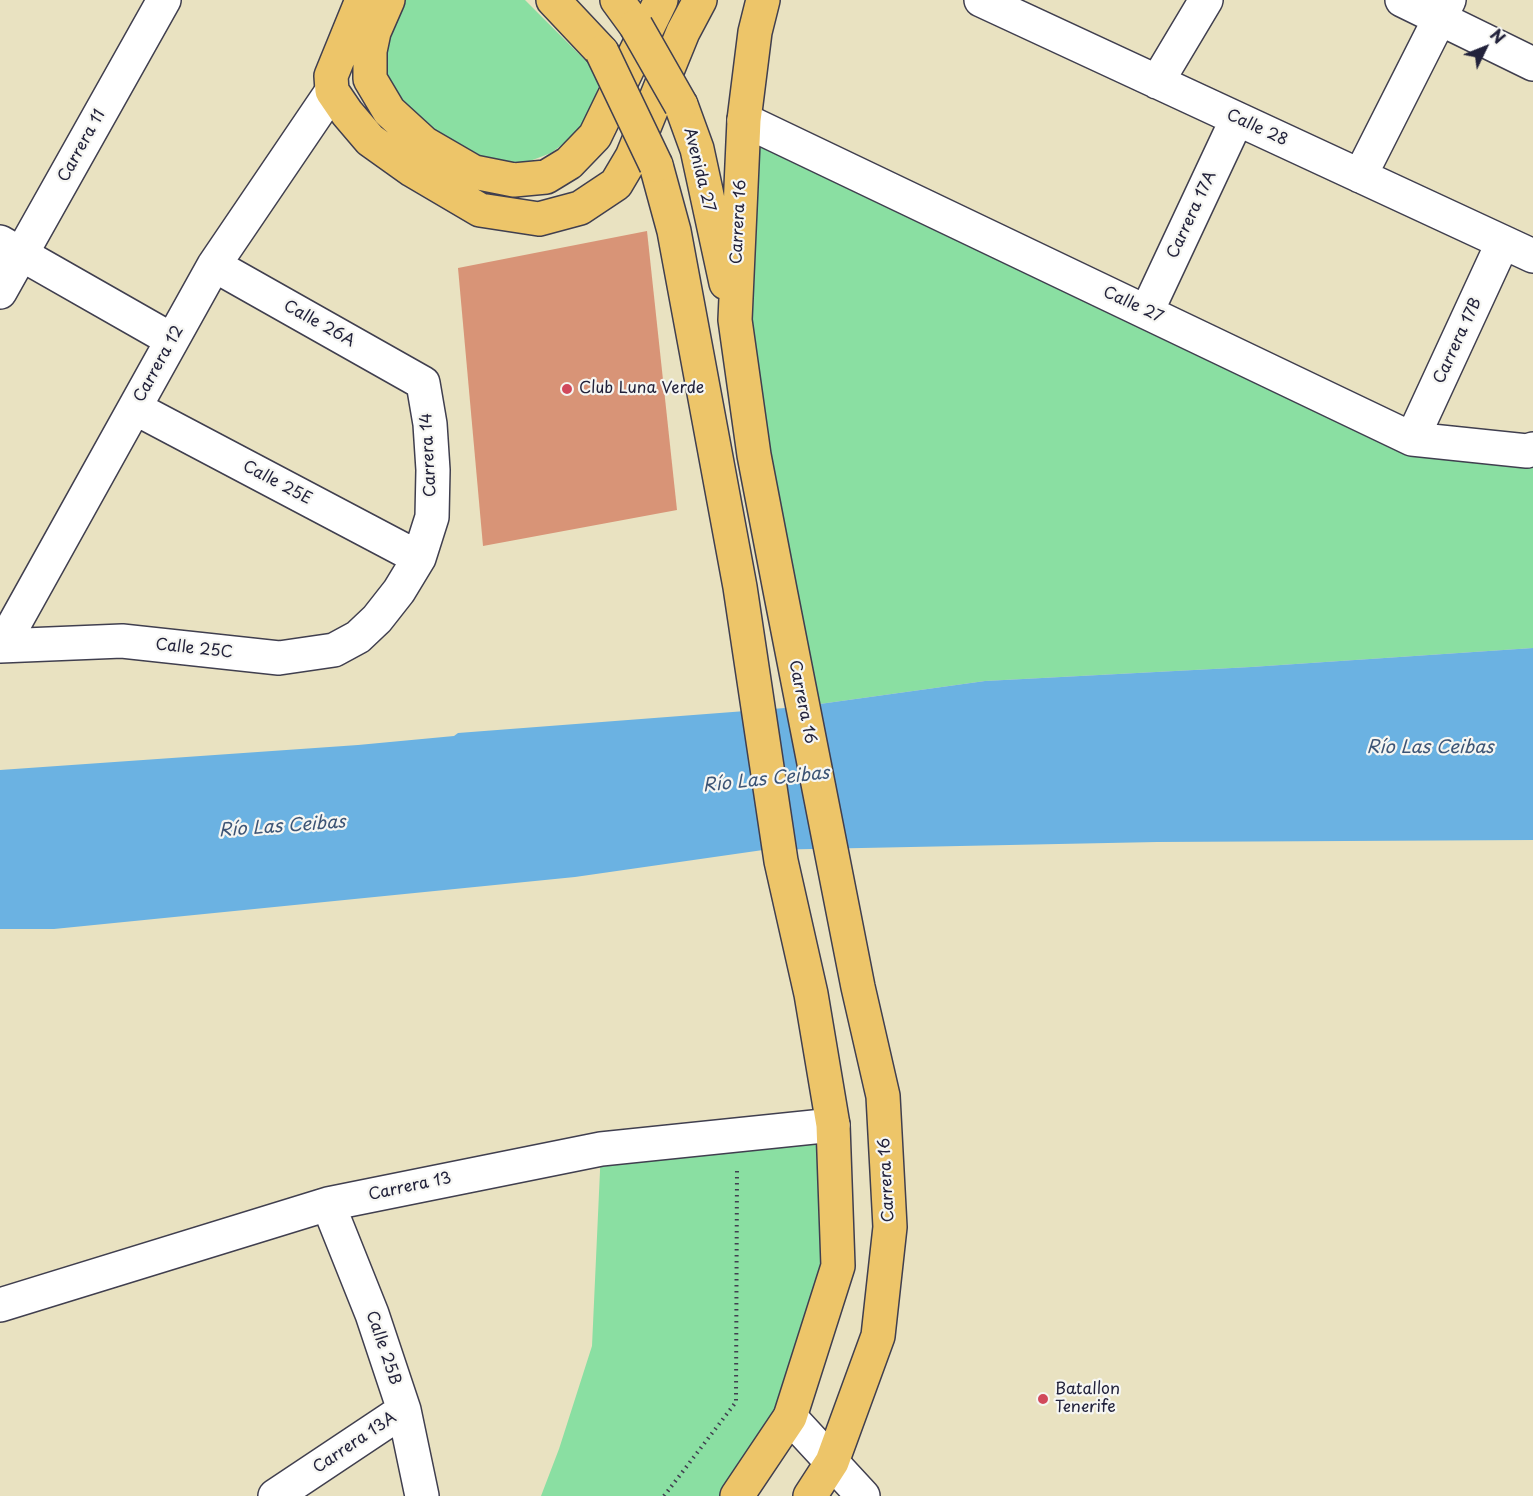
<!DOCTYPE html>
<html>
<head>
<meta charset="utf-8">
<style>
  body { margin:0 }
  #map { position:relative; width:1533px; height:1496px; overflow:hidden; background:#e9e2c1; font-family:"Playpen Sans",sans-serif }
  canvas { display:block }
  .north { position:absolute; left:1455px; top:18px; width:60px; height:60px; -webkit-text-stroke:4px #f6f6f2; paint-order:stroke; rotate:47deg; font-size:16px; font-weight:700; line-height:24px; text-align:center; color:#22223b }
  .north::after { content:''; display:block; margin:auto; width:21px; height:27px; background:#22223b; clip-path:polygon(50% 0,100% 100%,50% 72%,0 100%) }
</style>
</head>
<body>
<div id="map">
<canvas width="1533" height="1496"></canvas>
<div class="north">N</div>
</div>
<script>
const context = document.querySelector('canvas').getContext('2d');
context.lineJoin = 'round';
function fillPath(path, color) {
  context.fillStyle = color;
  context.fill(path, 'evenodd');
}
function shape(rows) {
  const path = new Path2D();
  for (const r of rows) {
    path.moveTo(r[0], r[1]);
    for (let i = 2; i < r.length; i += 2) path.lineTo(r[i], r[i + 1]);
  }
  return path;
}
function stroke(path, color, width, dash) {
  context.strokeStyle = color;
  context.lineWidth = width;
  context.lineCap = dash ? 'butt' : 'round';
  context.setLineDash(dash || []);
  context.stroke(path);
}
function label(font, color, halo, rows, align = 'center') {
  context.font = font + ' "Playpen Sans",sans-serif';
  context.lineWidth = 4.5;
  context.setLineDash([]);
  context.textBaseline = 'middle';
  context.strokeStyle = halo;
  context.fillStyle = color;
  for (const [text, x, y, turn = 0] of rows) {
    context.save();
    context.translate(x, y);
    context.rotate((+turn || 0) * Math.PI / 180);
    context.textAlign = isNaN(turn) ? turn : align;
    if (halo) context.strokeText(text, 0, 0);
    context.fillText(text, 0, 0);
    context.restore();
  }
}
fillPath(shape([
  [399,0,525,0,602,77,584,128,551,153,522,164,463,153,413,118,378,73],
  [744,120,1416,442,1533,449,1533,648,1251,667,985,681,798,707,754,455],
  [833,1125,838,1266,790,1417,737,1496,541,1496,559,1449,592,1346,601,1149]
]), '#8adfa2');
fillPath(shape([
  [1533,648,1533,840,1157,842,763,850,575,877,54,929,0,929,0,770,358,745,454,736,458,733,798,707,985,681,1251,667]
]), '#6bb2e2');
fillPath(shape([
  [647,231,677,510,483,546,458,268]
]), '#d89477');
const minor = shape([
  [981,0,1533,256],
  [1402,0,1533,64],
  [1157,82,1206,0],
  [744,120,1412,439,1527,451,1533,449],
  [1360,176,1449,0],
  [0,242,172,340],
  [0,292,164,0],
  [1147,311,1237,119],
  [135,408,419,558],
  [1412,439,1503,242],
  [0,646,122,641,279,658,334,650,358,637,377,619,399,591,419,558,432,517,433,470,430,424,423,383,214,265],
  [2,646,214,265,332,91],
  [328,1204,372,1314,404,1410,422,1496],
  [0,1305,328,1204,601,1149,833,1125],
  [790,1417,863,1496],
  [275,1496,404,1410]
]);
const major = shape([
  [362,0,331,76,332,91,347,113,370,140,412,170,480,210,539,219,580,208,616,184,632,157,683,32,700,0],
  [388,0,374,32,370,51,370,79,389,111,424,143,474,172,514,180,546,177,569,163,595,136,661,0],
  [553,0,602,52],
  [617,0,636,26],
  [763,0,755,32,744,120,735,320,754,455,780,590,858,987,883,1096,890,1227,878,1336,832,1462,810,1496],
  [681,105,697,149,726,283],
  [656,165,674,231,740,587,781,861,811,994,833,1125,838,1266,790,1417,737,1496]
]);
stroke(minor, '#403f4f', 36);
stroke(major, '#403f4f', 36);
stroke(shape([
  [664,1496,736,1402,737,1167]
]), '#403f4f', 4, [1.5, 4.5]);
stroke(minor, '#fff', 33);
stroke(major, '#edc569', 33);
const majorBridge = shape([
  [636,26,681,105],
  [602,52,656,165]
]);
stroke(majorBridge, '#403f4f', 36, []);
stroke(majorBridge, '#edc569', 33);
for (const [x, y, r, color] of [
  [567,389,6,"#d1495b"],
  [1043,1399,6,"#d1495b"]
]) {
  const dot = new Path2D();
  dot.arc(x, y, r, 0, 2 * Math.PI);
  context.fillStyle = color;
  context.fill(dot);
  stroke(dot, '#f6f6f2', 2);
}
label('16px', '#22223b', '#f6f6f2', [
  ["Calle 28",1257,128,25],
  ["Carrera 11",82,146,-61],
  ["Avenida 27",699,170,76],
  ["Carrera 17A",1192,215,-65],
  ["Carrera 16",739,222,-87],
  ["Calle 27",1133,305,25],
  ["Calle 26A",319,324,29],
  ["Carrera 17B",1458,341,-65],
  ["Carrera 12",159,364,-61],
  ["Carrera 14",429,455,-93],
  ["Calle 25E",277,483,28],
  ["Calle 25C",194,649,6],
  ["Carrera 16",802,702,79],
  ["Carrera 16",887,1180,-93],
  ["Carrera 13",410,1187,-12],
  ["Calle 25B",383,1348,71],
  ["Carrera 13A",355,1443,-34]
]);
label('16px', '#22223b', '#f6f6f2', [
  ["Club Luna Verde",579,389],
  ["Batallon",1055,1390],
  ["Tenerife",1055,1408]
], 'left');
label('italic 18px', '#3c5475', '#f6f6f2', [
  ["Río Las Ceibas",1430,748],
  ["Río Las Ceibas",766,780,-6],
  ["Río Las Ceibas",282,827,-4]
]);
</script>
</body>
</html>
